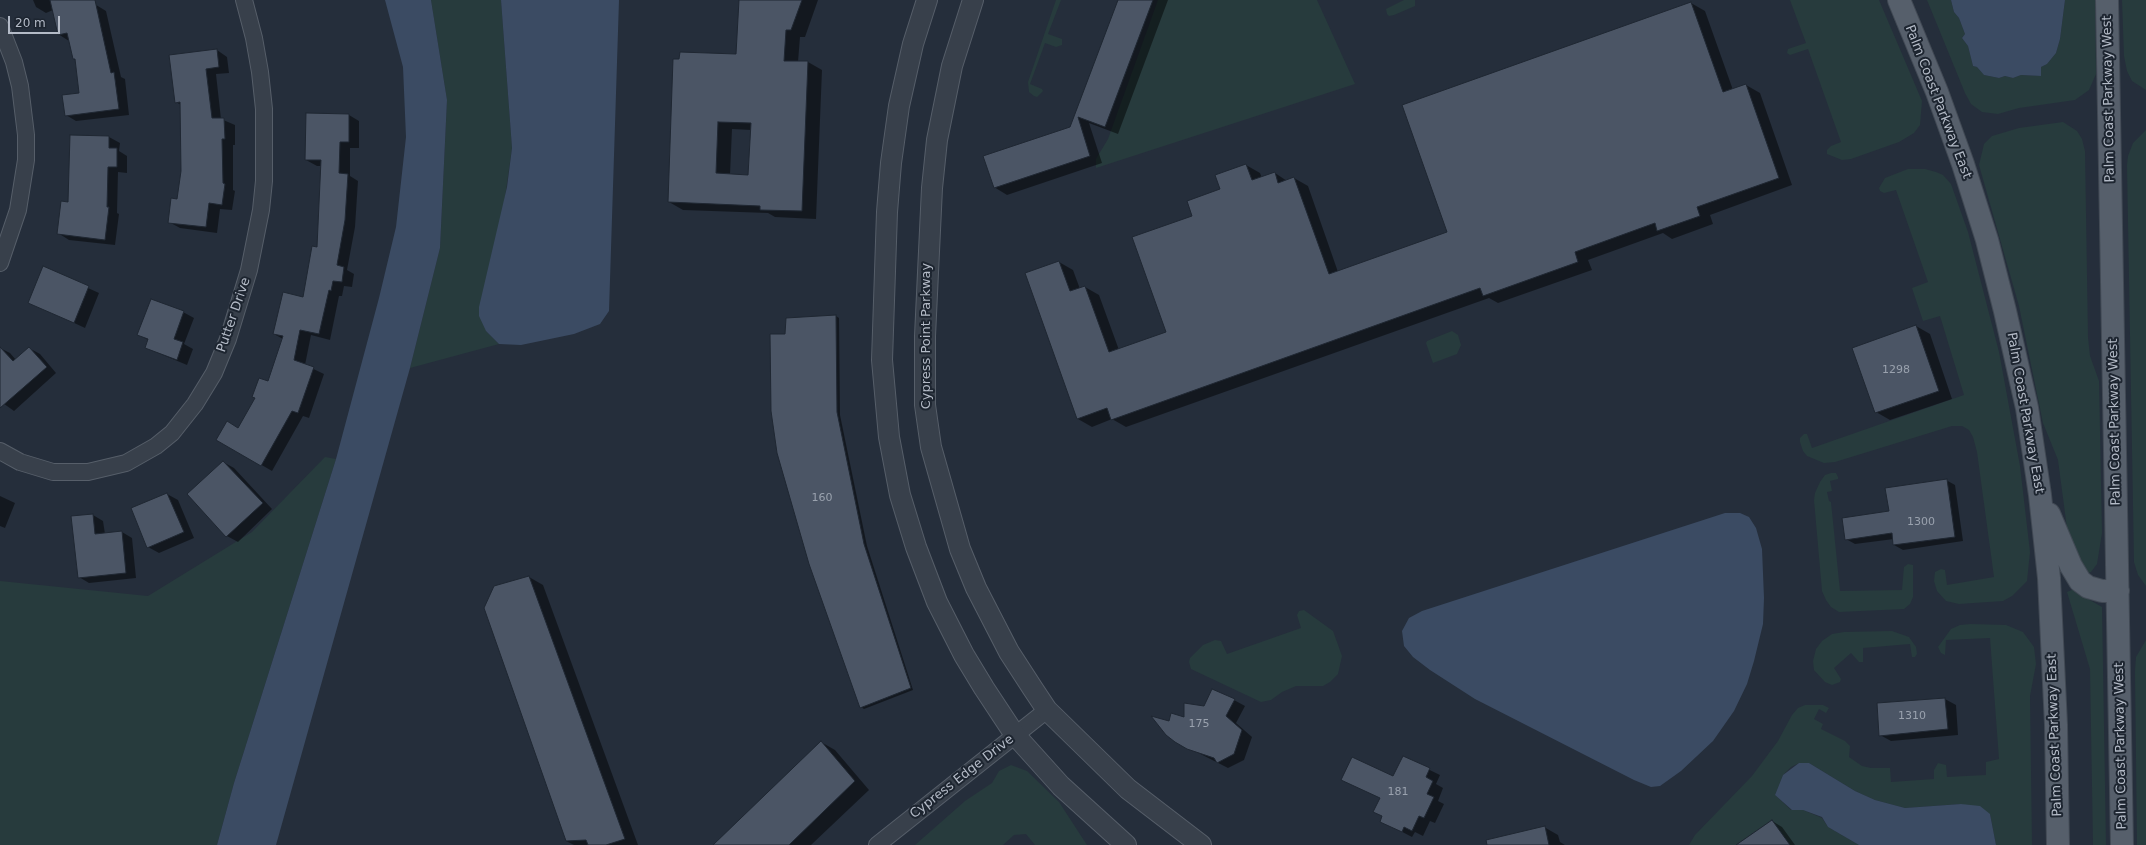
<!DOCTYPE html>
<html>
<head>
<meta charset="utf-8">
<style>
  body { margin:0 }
  #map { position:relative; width:2146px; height:845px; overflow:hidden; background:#252e3b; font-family:"DejaVu Sans",sans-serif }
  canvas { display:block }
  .scale { position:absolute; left:8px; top:16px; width:52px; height:18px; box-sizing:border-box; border:2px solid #b4bbc7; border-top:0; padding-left:5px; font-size:12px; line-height:14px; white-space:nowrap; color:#b4bbc7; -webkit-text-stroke:3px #1d2530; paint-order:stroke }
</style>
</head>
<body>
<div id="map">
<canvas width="2146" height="845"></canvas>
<div class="scale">20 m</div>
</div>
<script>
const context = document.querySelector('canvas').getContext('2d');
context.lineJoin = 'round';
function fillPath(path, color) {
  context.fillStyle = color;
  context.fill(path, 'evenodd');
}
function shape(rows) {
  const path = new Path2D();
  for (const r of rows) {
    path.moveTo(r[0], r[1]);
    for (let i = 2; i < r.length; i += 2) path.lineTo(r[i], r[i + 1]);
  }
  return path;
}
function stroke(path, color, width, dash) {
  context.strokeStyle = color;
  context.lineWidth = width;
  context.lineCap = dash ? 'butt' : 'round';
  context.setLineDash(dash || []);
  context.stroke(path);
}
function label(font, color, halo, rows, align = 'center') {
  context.font = font + ' "DejaVu Sans",sans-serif';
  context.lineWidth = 4;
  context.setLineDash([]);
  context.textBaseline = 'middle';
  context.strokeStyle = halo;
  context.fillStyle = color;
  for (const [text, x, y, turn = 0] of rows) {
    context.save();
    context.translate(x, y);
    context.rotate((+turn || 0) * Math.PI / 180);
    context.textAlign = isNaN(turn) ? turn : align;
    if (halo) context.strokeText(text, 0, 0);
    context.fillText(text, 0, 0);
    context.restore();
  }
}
fillPath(shape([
  [431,0,501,0,512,148,486,331,499,344,410,368,440,248,447,100],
  [1056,0,1061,0,1048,34,1062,39,1062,45,1056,47,1045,43,1030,84,1042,89,1043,91,1037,97,1034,96,1029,92,1028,82],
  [1158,0,1317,0,1355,84,1096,168,1096,159,1108,139],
  [1404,0,1415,0,1415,6,1394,15,1389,16,1387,14,1386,9],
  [1790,0,1879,0,1922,101,1920,125,1914,133,1899,142,1851,159,1842,160,1827,154,1827,150,1831,146,1841,142,1808,49,1790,55,1787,53,1788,49,1806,43],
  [1927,0,1951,0,1954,12,1959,18,1965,34,1962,38,1968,46,1973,66,1977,67,1984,75,1999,78,2005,76,2013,78,2021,75,2041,76,2041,67,2047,64,2056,53,2060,39,2065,0,2095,0,2096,74,2089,90,2075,100,2019,108,1998,114,1982,112,1971,104,1965,93],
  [2122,0,2146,0,2146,90,2132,81,2127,71,2124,56],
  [2063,122,2077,131,2082,139,2085,151,2088,337,2090,356,2099,381,2102,533,2097,564,2091,572,2087,574,2070,551,2058,460,2043,423,2019,306,1979,165,1984,144,1992,136,2019,128],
  [2146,130,2146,586,2138,575,2134,562,2127,165,2128,156,2133,143],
  [1908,169,1925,169,1936,172,1943,175,1951,184,1968,232,1999,352,2020,466,2030,552,2027,581,2012,596,2003,601,1959,604,1946,601,1937,591,1934,581,1935,572,1941,569,1945,570,1947,585,1994,577,1977,452,1973,437,1969,430,1962,426,1952,426,1835,462,1824,463,1807,456,1803,451,1800,442,1800,438,1804,434,1807,434,1812,448,1964,395,1940,316,1923,321,1912,288,1928,282,1896,190,1884,193,1880,191,1879,188,1885,178],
  [1452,331,1458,335,1461,345,1457,354,1433,363,1426,343,1427,341],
  [325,457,336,459,234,783,217,845,0,845,0,581,148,596,252,532],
  [1831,473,1836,473,1838,477,1838,479,1830,481,1832,491,1827,492,1829,501,1831,502,1840,591,1902,590,1904,567,1908,564,1913,565,1913,597,1910,604,1904,609,1839,612,1831,607,1826,600,1822,591,1814,500,1815,493,1820,482,1825,475],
  [2076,588,2081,595,2102,607,2106,845,2093,845,2090,669,2067,592],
  [1304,610,1333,631,1342,656,1338,674,1330,682,1323,686,1296,686,1282,692,1271,700,1261,702,1191,669,1189,662,1190,658,1203,645,1215,640,1221,641,1227,654,1301,628,1297,615,1299,611],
  [1971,624,2006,625,2023,632,2034,647,2036,664,2030,696,2032,845,1996,845,1990,814,1961,804,1905,808,1875,800,1855,791,1809,763,1799,763,1791,767,1783,775,1775,795,1791,810,1803,810,1822,818,1828,827,1859,845,1790,845,1772,820,1736,845,1689,845,1695,835,1752,776,1778,741,1792,715,1798,708,1805,705,1823,705,1829,708,1826,713,1819,709,1814,719,1823,724,1821,729,1845,741,1850,746,1849,757,1862,766,1871,768,1890,768,1891,782,1934,779,1934,770,1938,763,1946,765,1947,777,1986,775,1986,762,1999,759,1990,638,1946,640,1945,655,1941,653,1938,647,1951,629,1960,625],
  [1892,631,1909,637,1916,647,1917,654,1915,657,1912,657,1910,644,1863,648,1863,662,1859,662,1851,653,1834,668,1841,679,1840,682,1832,685,1825,682,1814,670,1813,661,1816,649,1822,641,1832,634,1844,632],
  [2146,640,2146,845,2137,845,2135,671,2136,657],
  [1011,765,1027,771,1059,802,1087,845,1035,845,1026,834,1014,835,1003,845,915,845,965,801,992,783,999,771]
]), '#273b3d');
fillPath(shape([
  [385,0,431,0,447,100,440,248,410,368,276,845,217,845,234,783,336,459,379,298,396,227,406,137,403,67],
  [501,0,619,0,609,311,600,324,574,334,521,345,499,344,486,331,479,316,479,307,507,187,512,148],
  [1951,0,2065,0,2060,39,2056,53,2047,64,2041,67,2041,76,2021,75,2013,78,2005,76,1999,78,1984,75,1977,67,1973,66,1968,46,1962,38,1965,34,1959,18,1954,12],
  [1725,513,1740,513,1749,517,1756,528,1762,549,1764,598,1763,624,1754,661,1747,684,1734,711,1713,741,1681,771,1660,786,1651,787,1634,780,1475,699,1430,670,1413,657,1404,646,1402,631,1409,618,1422,611],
  [1799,763,1809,763,1855,791,1875,800,1905,808,1961,804,1980,806,1990,814,1996,845,1859,845,1828,827,1822,817,1803,810,1792,810,1775,795,1783,775]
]), '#3b4b63');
fillPath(shape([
  [33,0,88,0,106,11,121,77,125,79,129,115,76,121,66,115,80,94,76,60,74,59,69,41,58,34,53,10,46,13,36,7],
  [740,0,818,0,805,37,800,37,798,62,808,62,822,70,816,219,775,217,768,213,683,210,669,202,737,55],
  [732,129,751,130,749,176,730,175],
  [1119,0,1168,0,1118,134,1089,123,1102,163,1007,195,994,187,1071,128],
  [1691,3,1705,11,1733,90,1746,85,1760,93,1792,185,1710,215,1713,224,1672,239,1663,233,1588,260,1592,270,1498,303,1489,298,1126,427,1112,419,1092,427,1078,419,1059,262,1073,270,1080,289,1085,287,1099,295,1119,350,1167,333,1193,217,1246,165,1260,173,1262,178,1275,173,1287,181,1294,178,1308,186,1338,272,1449,233],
  [217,50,227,57,229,73,216,74,221,119,235,125,235,145,233,145,233,190,235,191,232,210,220,209,217,233,180,228,169,222,178,200,182,171,181,105,176,102],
  [349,115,359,121,359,148,350,148,350,176,358,181,355,227,347,270,354,274,352,287,344,286,342,296,339,296,330,340,311,335,305,365,324,374,309,418,303,416,272,471,217,439,239,429,268,382,283,339,274,334,303,298,318,248,321,166,317,166,306,160],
  [71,136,109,137,120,143,119,151,127,156,127,173,118,172,117,213,119,214,115,245,69,240,58,233,69,203],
  [44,268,99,293,85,328,29,302],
  [183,312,194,318,184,344,193,349,187,365,146,348,148,340,139,335],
  [836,316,839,318,840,415,867,546,913,690,864,709,861,707,785,335],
  [1916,326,1930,334,1952,399,1890,420,1876,412],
  [0,348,10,353,16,360,29,348,40,354,56,373,14,411,0,401],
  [223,462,234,468,272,509,238,542,227,536],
  [1946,480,1955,485,1963,541,1903,550,1894,545,1894,539,1855,544,1846,539],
  [167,494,178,500,194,538,159,553,148,547],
  [0,496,15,503,5,528,0,526],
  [93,515,103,521,105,534,122,532,132,538,136,578,89,583,79,577],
  [529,577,543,585,638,845,574,845,566,841,495,587],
  [1945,699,1956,705,1958,735,1891,741,1880,735],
  [1234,700,1245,706,1236,723,1252,737,1244,760,1228,768,1175,741,1169,723,1185,719,1204,707],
  [821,742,835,750,869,790,811,845,716,845],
  [1403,757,1440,775,1436,784,1443,788,1438,801,1444,804,1435,823,1430,821,1423,836,1415,832,1412,837,1381,821,1394,777],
  [1772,821,1782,827,1795,845,1738,845],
  [1544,827,1558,835,1560,842,1565,845,1499,845]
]), '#0007');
const building = shape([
  [50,0,95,0,111,73,114,72,119,109,65,116,62,95,79,93,75,59,73,59,67,33,58,35,50,0],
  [739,0,802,0,791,30,786,30,784,61,808,61,802,211,760,210,760,206,668,202,673,59,679,59,680,52,736,54,739,0],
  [718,122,751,123,748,175,716,173,718,122],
  [1118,0,1153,0,1105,127,1078,117,1090,156,994,188,983,156,1070,127,1118,0],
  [1691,2,1723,92,1746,84,1779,178,1697,207,1700,216,1657,231,1655,223,1575,252,1578,262,1483,296,1480,288,1111,420,1107,408,1077,419,1025,273,1059,261,1070,291,1085,286,1109,352,1166,332,1132,237,1192,216,1187,201,1220,189,1215,175,1246,164,1252,180,1275,172,1278,183,1294,177,1329,274,1447,232,1402,105,1691,2],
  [217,49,219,67,206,69,212,118,224,118,225,139,222,139,223,183,225,184,222,205,209,203,206,227,168,223,171,198,177,199,181,171,180,102,175,103,169,55,217,49],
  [306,113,349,114,349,142,340,142,339,173,348,174,345,220,337,265,344,267,342,282,333,281,331,291,329,290,319,334,300,330,294,360,314,367,298,413,292,411,261,466,216,440,227,421,238,428,255,398,252,397,259,378,268,381,283,336,273,334,283,292,303,297,312,246,317,247,321,160,305,160,306,113],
  [70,135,109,136,109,148,117,148,117,167,108,167,107,207,109,207,105,240,57,234,61,201,68,202,70,135],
  [43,266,89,286,74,323,28,303,43,266],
  [151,299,184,311,174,339,183,342,177,360,145,348,148,339,137,335,151,299],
  [836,315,837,412,864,544,911,688,860,708,809,564,777,453,771,411,770,334,785,334,786,318,836,315],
  [1916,325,1939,391,1875,413,1852,348,1916,325],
  [0,347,13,361,29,347,47,367,0,408,0,347],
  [223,461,263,503,226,537,187,494,223,461],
  [1947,479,1955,537,1893,545,1892,533,1845,540,1842,518,1889,511,1885,488,1947,479],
  [167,493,184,532,147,548,131,508,167,493],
  [93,514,95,534,122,531,126,573,78,578,71,516,93,514],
  [529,576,625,839,606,845,588,845,586,840,566,841,484,608,494,586,529,576],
  [1212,689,1235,699,1226,716,1242,730,1234,754,1217,763,1214,758,1187,749,1175,742,1166,735,1151,716,1169,721,1171,713,1184,717,1184,703,1204,706,1212,689],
  [1945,698,1948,729,1879,736,1877,703,1945,698],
  [821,741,855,781,789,845,713,845,821,741],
  [1403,756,1430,768,1426,777,1433,781,1427,794,1434,797,1424,818,1419,816,1412,831,1404,827,1402,832,1380,822,1382,816,1373,812,1380,798,1341,780,1352,757,1393,776,1403,756],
  [1772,820,1790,845,1736,845,1772,820],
  [1545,826,1549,845,1487,845,1486,840,1545,826]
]);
fillPath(building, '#4b5565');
stroke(building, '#1f2732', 1);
const minor = shape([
  [0,26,14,62,20,86,26,135,26,160,18,210,0,263],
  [0,451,20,462,53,472,88,472,126,463,156,446,172,433,195,404,214,373,228,339,249,270,261,210,264,181,264,109,260,72,254,38,244,0],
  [877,845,1047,710]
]);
const tertiary = shape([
  [927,0,913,44,899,106,891,163,887,212,882,360,889,437,900,495,916,547,937,602,964,655,984,688,1015,735,1061,786,1126,845],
  [973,0,952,66,937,140,932,188,925,336,925,405,931,447,960,549,976,588,1009,652,1033,689,1047,710,1128,789,1201,845]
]);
const primary = shape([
  [1899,0,1937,92,1963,164,1987,240,2005,311,2027,408,2040,495,2049,578,2056,725,2058,845],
  [2107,0,2122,845],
  [2049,514,2071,566,2080,581,2088,587,2102,591,2118,591]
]);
stroke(minor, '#565e69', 18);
stroke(tertiary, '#565e69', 22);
stroke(primary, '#414954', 24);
stroke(minor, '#38404b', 16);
stroke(tertiary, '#38404b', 20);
stroke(primary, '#565f6b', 22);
label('11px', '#9aa2ae', null, [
  ["1298",1896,370],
  ["160",822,498],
  ["1300",1921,522],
  ["1310",1912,716],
  ["175",1199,724],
  ["181",1398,792]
]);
label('13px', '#b4bbc7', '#1d2530', [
  ["Palm Coast Parkway West",2109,99,-91],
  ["Palm Coast Parkway East",1938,102,69],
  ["Putter Drive",234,315,-71],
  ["Cypress Point Parkway",927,336,-90],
  ["Palm Coast Parkway East",2025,413,80],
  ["Palm Coast Parkway West",2115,422,-91],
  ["Palm Coast Parkway East",2055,735,-92],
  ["Palm Coast Parkway West",2121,746,-91],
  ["Cypress Edge Drive",962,777,-38]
]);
</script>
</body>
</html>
